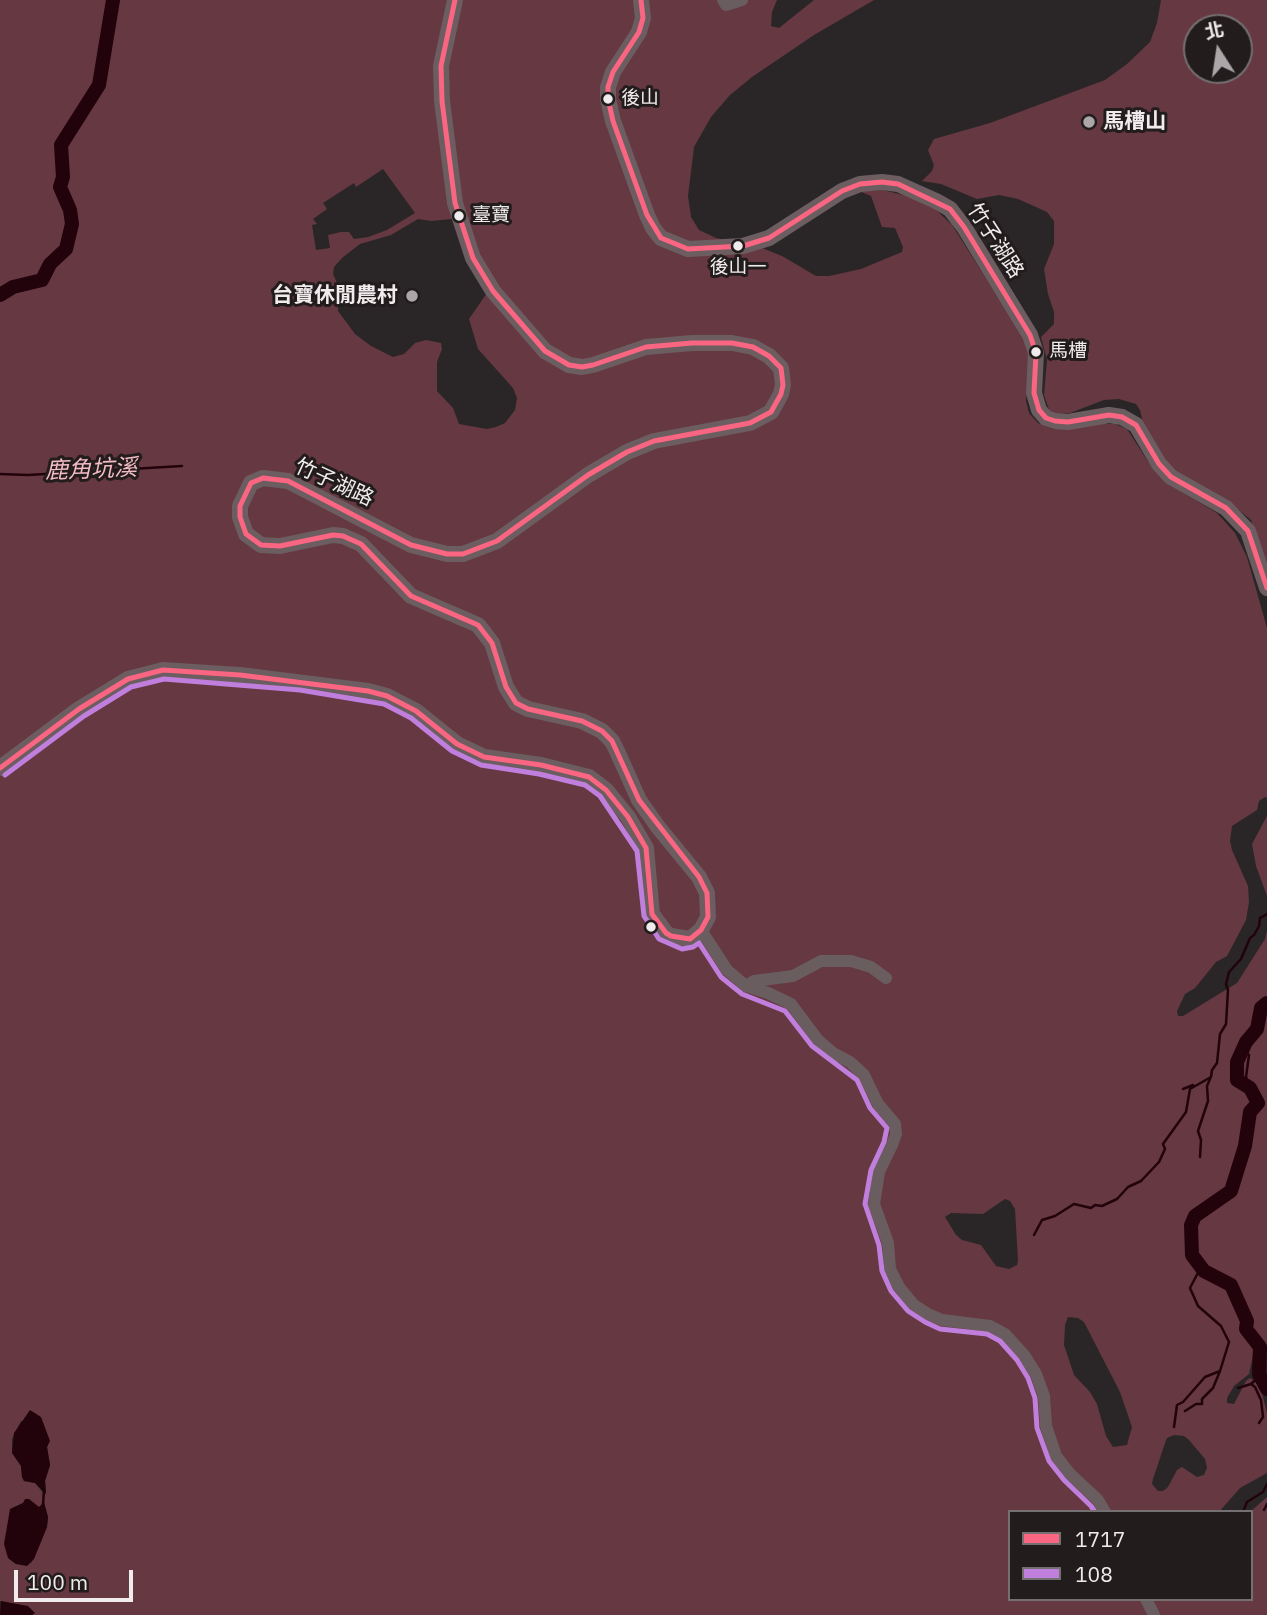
<!DOCTYPE html>
<html>
<head>
<meta charset="utf-8">
<style>
  body { margin:0 }
  #map { position:relative; width:1267px; height:1615px; overflow:hidden; background:#2a2627; font-family:"IBM Plex Sans","Noto Sans TC",sans-serif }
  canvas { display:block }
  .legend { position:absolute; left:1008px; top:1510px; width:245px; height:91px; box-sizing:border-box; background:#221c1d; border:2px solid #746f70; margin:0; padding:9px 12px; list-style:none; font-size:21px; color:#f0ebec }
  .legend li { display:flex; align-items:center; gap:14px; height:35px }
  .legend b { width:35px; border:2px solid #746f70 }
  .north { position:absolute; left:1183px; top:14px; width:70px; height:70px; box-sizing:border-box; background:#221c1d; border:2px solid #746f70; border-radius:50%; rotate:348deg; font-size:19px; font-weight:700; line-height:28px; text-align:center; color:#f0ebec }
  .north::after { content:''; display:block; margin:auto; width:24px; height:32px; background:#aba6a7; clip-path:polygon(50% 0,100% 100%,50% 72%,0 100%) }
  .scale { position:absolute; left:14px; top:1570px; width:119px; height:32px; box-sizing:border-box; border:4px solid #f0ebec; border-top:0; padding-left:9px; font-size:21px; line-height:24px; white-space:nowrap; color:#f0ebec; -webkit-text-stroke:5px #221c1d; paint-order:stroke }
</style>
</head>
<body>
<div id="map">
<canvas width="1267" height="1615"></canvas>
<ul class="legend">
<li><b style="height:9px;background:#fa6682"></b>1717</li>
<li><b style="height:9px;background:#c07fdc"></b>108</li>
</ul>
<div class="north">北</div>
<div class="scale">100 m</div>
</div>
<script>
const context = document.querySelector('canvas').getContext('2d');
context.lineJoin = 'round';
function fillPath(path, color) {
  context.fillStyle = color;
  context.fill(path, 'evenodd');
}
function shape(rows) {
  const path = new Path2D();
  for (const r of rows) {
    path.moveTo(r[0], r[1]);
    for (let i = 2; i < r.length; i += 2) path.lineTo(r[i], r[i + 1]);
  }
  return path;
}
function stroke(path, color, width, dash) {
  context.strokeStyle = color;
  context.lineWidth = width;
  context.lineCap = dash ? 'butt' : 'round';
  context.setLineDash(dash || []);
  context.stroke(path);
}
function label(font, color, halo, rows, align = 'center') {
  context.font = font + ' "IBM Plex Sans","Noto Sans TC",sans-serif';
  context.lineWidth = 6;
  context.setLineDash([]);
  context.textBaseline = 'middle';
  context.strokeStyle = halo;
  context.fillStyle = color;
  for (const [text, x, y, turn = 0] of rows) {
    context.save();
    context.translate(x, y);
    context.rotate((+turn || 0) * Math.PI / 180);
    context.textAlign = isNaN(turn) ? turn : align;
    if (halo) context.strokeText(text, 0, 0);
    context.fillText(text, 0, 0);
    context.restore();
  }
}
fillPath(shape([
  [0,0,777,0,772,12,771,26,779,28,814,0,874,0,814,35,752,77,730,95,711,117,694,147,688,196,691,217,699,230,716,238,762,248,782,256,816,276,829,276,861,269,902,252,903,247,895,228,882,227,871,196,859,191,883,190,911,197,934,208,952,225,1027,343,1029,357,1026,401,1029,413,1038,423,1053,429,1088,424,1115,424,1127,429,1147,460,1170,485,1217,513,1235,533,1247,557,1267,628,1267,798,1265,797,1259,801,1257,810,1232,826,1230,841,1232,850,1248,886,1249,902,1246,920,1227,956,1216,962,1195,988,1185,994,1177,1011,1178,1016,1183,1016,1237,983,1265,939,1267,931,1267,1346,1261,1342,1255,1346,1249,1374,1234,1386,1227,1398,1227,1403,1234,1404,1246,1381,1250,1378,1260,1385,1267,1413,1267,1473,1240,1488,1219,1512,1010,1512,1010,1599,1251,1599,1250,1512,1267,1497,1267,1615,32,1615,35,1613,0,1601],
  [383,169,415,213,387,230,368,237,354,239,349,232,341,232,328,235,330,248,316,250,312,225,317,224,313,219,327,209,323,203,354,183,356,187],
  [418,219,431,221,452,219,487,293,469,319,478,349,513,388,517,398,515,410,505,423,496,427,487,429,459,424,453,408,437,391,437,362,442,349,441,343,426,340,415,343,404,354,393,357,371,346,355,334,338,311,337,283,333,274,334,267,342,258,360,244,391,235],
  [1005,1199,1010,1201,1015,1209,1018,1260,1017,1265,1009,1269,996,1266,981,1245,962,1240,956,1235,945,1217,951,1213,983,1214],
  [1068,1317,1078,1318,1084,1322,1120,1392,1132,1427,1127,1445,1113,1447,1106,1436,1097,1404,1090,1392,1074,1375,1064,1345,1065,1325],
  [21,1421,43,1422,49,1441,47,1447,50,1465,45,1481,46,1491,44,1494,35,1483,24,1481,22,1477,21,1466,12,1453,12,1439],
  [1174,1435,1184,1436,1189,1440,1205,1459,1207,1468,1204,1475,1197,1477,1182,1467,1177,1470,1168,1487,1163,1491,1158,1491,1152,1484,1153,1479,1165,1443,1167,1438],
  [23,1503,39,1507,44,1504,48,1517,47,1527,31,1563,16,1564,8,1558,11,1509],
  [1161,0,1267,0,1267,574,1251,520,1239,510,1169,471,1145,432,1140,410,1136,404,1119,399,1104,400,1070,413,1058,414,1050,412,1044,395,1047,360,1041,337,1054,324,1054,312,1048,294,1044,269,1054,244,1054,221,1047,212,1018,199,999,195,977,199,941,184,922,181,932,171,934,165,928,150,934,139,990,123,1105,80,1127,64,1150,42,1157,23],
  [1197,28,1239,28,1239,70,1197,70],
  [1267,816,1267,896,1256,866,1252,844]
]), '#663842');
fillPath(shape([
  [30,1410,41,1417,50,1441,47,1447,50,1465,45,1481,46,1494,35,1483,24,1481,22,1477,21,1466,12,1453,14,1433],
  [25,1499,29,1499,39,1507,44,1502,48,1517,47,1527,34,1559,27,1566,16,1564,8,1558,4,1544,10,1509,23,1503],
  [1,1601,28,1606,35,1613,32,1615,0,1615]
]), '#22030b');
stroke(shape([
  [0,474,28,475,182,466],
  [1243,1048,1249,1055,1246,1077,1250,1088],
  [1183,1089,1193,1085],
  [1200,1157,1201,1140,1198,1131,1208,1101,1207,1086,1210,1079],
  [1034,1235,1042,1220,1055,1216,1074,1204,1091,1208,1095,1205,1102,1206,1117,1199,1128,1187,1141,1181,1159,1162,1165,1149,1163,1144,1186,1112,1190,1089,1211,1077,1212,1070,1217,1063,1220,1034,1226,1024,1228,990,1226,984,1229,972,1241,959,1250,938,1254,935,1259,926,1260,918,1267,914],
  [1238,1388,1251,1384],
  [1185,1411,1196,1404,1202,1404,1202,1399,1213,1388,1220,1371],
  [1259,1423,1263,1417,1261,1400,1255,1387,1251,1384,1260,1376],
  [1174,1427,1177,1405,1183,1402,1205,1377,1220,1371,1229,1342,1221,1326,1198,1306,1190,1288,1201,1267],
  [43,1505,44,1490],
  [1264,1510,1267,1504],
  [1243,1512,1247,1502,1263,1492,1267,1484]
]), '#22030b', 2.5);
stroke(shape([
  [0,295,13,287,42,280,50,264,66,249,72,224,70,210,60,187,63,177,61,145,99,85,113,0],
  [1267,1003,1261,1008,1257,1029,1246,1042,1237,1062,1237,1080,1250,1088,1258,1103,1250,1112,1245,1146,1231,1191,1195,1216,1191,1225,1192,1255,1204,1271,1231,1285,1247,1321,1246,1329,1260,1347,1259,1374,1267,1389]
]), '#22030b', 14);
stroke(shape([
  [723,0,726,5,742,0],
  [701,930,727,970,746,986,768,993,791,1004,818,1040,833,1053,850,1062,864,1075,878,1104,895,1124,896,1134,892,1145,879,1172,874,1204,888,1243,890,1269,899,1287,914,1305,928,1314,942,1320,990,1326,1005,1334,1024,1355,1036,1374,1044,1396,1046,1426,1056,1456,1070,1474,1098,1500,1105,1512],
  [746,986,754,981,793,976,821,961,851,961,871,967,886,978],
  [1146,1599,1154,1615]
]), '#6a5d5f', 12);
stroke(shape([
  [641,0,643,18,639,32,613,72,608,87,608,99,613,121,647,215,653,228,661,238,688,249,743,246,769,238,842,191,860,184,882,182,898,184,936,201,950,209,964,227,1030,335,1036,353,1034,393,1039,410,1046,418,1055,421,1068,422,1109,415,1122,417,1136,425,1159,464,1171,477,1226,508,1248,531,1267,588],
  [0,768,79,709,128,679,163,670,240,675,368,691,387,696,416,711,457,744,484,757,541,765,589,777,606,790,628,817,646,848,652,914,666,933,671,936,690,939,701,930,708,917,707,893,699,877,658,827,639,800,617,751,612,741,602,731,582,721,528,709,516,703,506,687,492,643,478,625,411,596,361,544,343,536,333,535,280,546,261,545,246,534,240,517,240,506,251,483,263,478,288,481,411,545,447,554,463,554,497,541,588,475,627,452,654,441,750,423,771,412,781,394,783,385,781,368,769,356,753,347,732,343,692,343,646,347,593,365,582,367,569,365,545,351,493,291,473,258,455,203,442,101,441,66,455,0]
]), '#6b5d60', 16);
stroke(shape([
  [641,0,643,18,639,32,613,72,608,87,608,99,613,121,647,215,661,238,688,249,743,246,769,238,842,191,860,184,882,182,898,184,950,209,964,227,1030,335,1036,353,1034,393,1039,410,1046,418,1055,421,1068,422,1109,415,1122,417,1136,425,1159,464,1171,477,1226,508,1248,531,1267,588],
  [0,768,79,709,128,679,163,670,240,675,368,691,387,696,416,711,457,744,484,757,541,765,589,777,606,790,628,817,646,848,652,914,666,933,671,936,690,939,701,930,708,917,707,893,699,877,639,800,612,741,602,731,582,721,528,709,516,703,506,687,492,643,478,625,411,596,361,544,343,536,333,535,280,546,261,545,246,534,240,517,240,506,251,483,263,478,288,481,411,545,447,554,463,554,497,541,588,475,627,452,654,441,750,423,771,412,781,394,783,385,781,368,769,356,753,347,732,343,692,343,646,347,593,365,582,367,569,365,545,351,493,291,473,258,455,203,442,101,441,66,455,0]
]), '#fa6682', 5);
stroke(shape([
  [5,775,84,716,131,687,164,679,300,690,384,704,411,718,452,751,481,765,539,774,585,785,600,796,637,851,644,916,659,939,682,949,693,947,699,943,721,977,742,994,785,1011,812,1046,857,1080,870,1108,887,1128,884,1142,871,1170,865,1204,879,1245,882,1271,891,1291,908,1311,925,1322,940,1329,987,1334,1000,1341,1017,1360,1028,1378,1035,1398,1037,1428,1049,1461,1064,1480,1091,1506,1095,1512]
]), '#c07fdc', 5);
for (const [x, y, r, color] of [
  [608,99,6,"#f0ebec"],
  [1089,122,7,"#aba6a7"],
  [459,216,6,"#f0ebec"],
  [738,246,6,"#f0ebec"],
  [412,296,7,"#aba6a7"],
  [1036,352,6,"#f0ebec"],
  [651,927,6,"#f0ebec"]
]) {
  const dot = new Path2D();
  dot.arc(x, y, r, 0, 2 * Math.PI);
  context.fillStyle = color;
  context.fill(dot);
  stroke(dot, '#221c1d', 2.5);
}
label('19px', '#f0ebec', '#221c1d', [
  ["後山",621,99],
  ["臺寶",472,216],
  ["後山一",738,268,"center"],
  ["馬槽",1049,352]
], 'left');
label('bold 21px', '#f0ebec', '#221c1d', [
  ["馬槽山",1103,122],
  ["台寶休閒農村",398,296,"right"]
], 'left');
label('21px', '#f0ebec', '#221c1d', [
  ["竹子湖路",995,241,57],
  ["竹子湖路",334,483,25]
]);
label('italic 23px', '#f4bbc5', '#221c1d', [
  ["鹿角坑溪",91,470,-2]
]);
</script>
</body>
</html>
